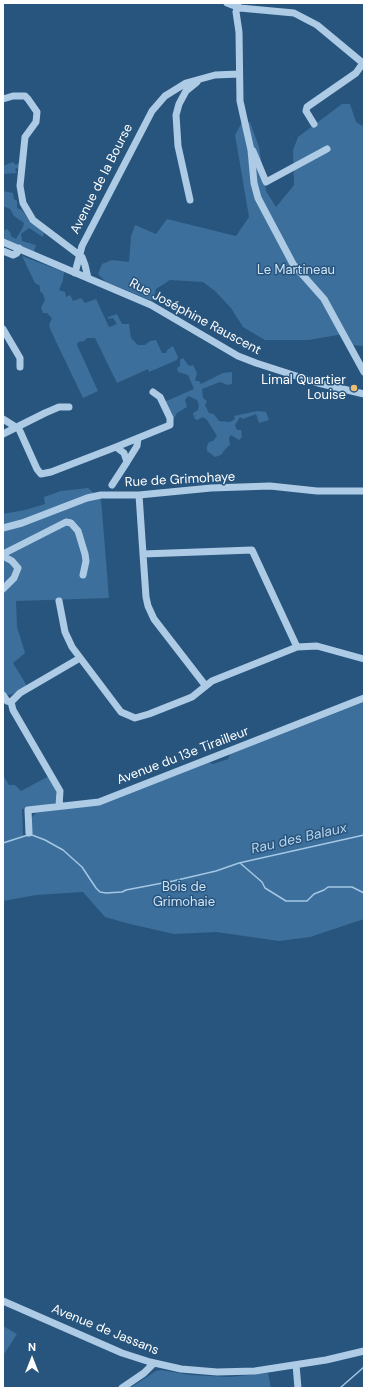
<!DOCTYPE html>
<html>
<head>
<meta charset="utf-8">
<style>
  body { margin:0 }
  #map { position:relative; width:367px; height:1391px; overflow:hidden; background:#28557e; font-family:"DM Sans",sans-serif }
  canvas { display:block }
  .frame { position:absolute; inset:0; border:4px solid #fff; pointer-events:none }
  .north { position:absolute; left:12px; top:1339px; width:40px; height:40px; -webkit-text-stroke:3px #28557e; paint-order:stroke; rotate:0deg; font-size:11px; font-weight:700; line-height:16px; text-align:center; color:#fff }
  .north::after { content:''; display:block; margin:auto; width:14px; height:18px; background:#fff; clip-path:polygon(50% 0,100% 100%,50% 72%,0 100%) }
</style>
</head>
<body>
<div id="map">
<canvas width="367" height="1391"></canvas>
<div class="frame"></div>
<div class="north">N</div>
</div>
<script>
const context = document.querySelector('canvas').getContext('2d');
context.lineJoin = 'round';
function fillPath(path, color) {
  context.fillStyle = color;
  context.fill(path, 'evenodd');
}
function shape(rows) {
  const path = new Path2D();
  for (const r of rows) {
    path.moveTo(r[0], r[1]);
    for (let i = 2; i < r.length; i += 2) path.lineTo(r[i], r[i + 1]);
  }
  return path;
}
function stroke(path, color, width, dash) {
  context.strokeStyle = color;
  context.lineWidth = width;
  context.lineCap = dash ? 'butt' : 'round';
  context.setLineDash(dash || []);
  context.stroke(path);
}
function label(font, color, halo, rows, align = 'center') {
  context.font = font + ' "DM Sans",sans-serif';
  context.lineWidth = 3;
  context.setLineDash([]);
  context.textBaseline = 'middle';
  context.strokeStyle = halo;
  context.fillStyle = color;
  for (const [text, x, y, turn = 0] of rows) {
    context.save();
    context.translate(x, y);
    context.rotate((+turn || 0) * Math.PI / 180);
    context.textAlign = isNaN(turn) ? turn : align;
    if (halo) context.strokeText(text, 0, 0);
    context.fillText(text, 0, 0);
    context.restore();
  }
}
fillPath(shape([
  [342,104,350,104,356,122,364,127,364,346,350,345,343,334,309,340,265,340,243,327,231,308,215,291,203,282,170,280,156,289,153,301,106,282,98,274,102,264,112,260,129,262,131,236,135,225,156,234,167,219,236,236,249,217,235,135,241,124,250,122,259,147,266,191,276,207,294,185,293,150,298,137],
  [13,162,16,165,19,163,20,169,16,168,15,170,17,173,3,174,3,166],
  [3,191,13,193,14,199,17,201,17,208,22,210,29,220,44,233,43,237,29,228,21,234,22,241,36,245,34,252,3,239,3,231,7,229,10,232,11,236,16,239,23,227,24,223,14,216,10,209,3,206],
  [22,256,64,272,63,280,59,290,65,292,66,297,70,295,73,301,81,298,85,303,96,299,109,327,117,324,113,318,108,319,108,317,117,314,122,324,129,324,131,338,138,345,145,345,150,341,156,340,162,353,166,353,167,350,173,346,178,357,177,360,149,372,148,369,117,383,95,338,87,338,84,341,78,342,77,345,98,391,83,398,51,331,49,325,52,318,47,313,43,313,41,308,45,300,43,294,40,291,40,286,35,283],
  [183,358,189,366,193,365,197,373,195,381,199,381,201,384,223,373,232,372,232,384,228,385,220,382,202,389,203,398,207,401,205,405,209,413,214,414,219,421,230,422,235,419,234,416,257,411,266,412,269,420,259,423,256,414,243,419,240,417,235,425,237,430,241,430,242,437,239,440,231,435,229,438,230,445,227,447,221,455,215,457,207,451,207,446,209,442,213,441,217,436,207,420,203,417,197,420,194,418,195,415,193,416,193,413,198,410,199,406,197,400,188,396,185,400,187,407,177,413,173,420,164,402,194,389,188,375,178,372,177,368,180,366,180,360],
  [88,488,101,499,109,598,16,601,17,627,25,653,13,663,27,686,13,694,3,696,3,514,25,510,45,504,44,497,61,491],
  [364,702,364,919,310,937,279,941,216,932,174,934,130,924,105,917,83,892,36,895,3,901,3,775,9,785,15,785,21,791,49,776,55,787,58,800,55,803,22,809,23,835,31,836,30,819,36,813,105,803,208,762,213,764,228,759,230,754],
  [3,1326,17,1334,3,1356],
  [161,1370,190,1375,230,1377,268,1373,271,1388,130,1388,156,1371]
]), '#3c6f9b');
stroke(shape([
  [32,835,45,840,63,850,82,867,96,888,100,892,106,893,122,892,126,890,173,881,216,871,239,863,364,835],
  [3,843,28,835],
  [240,863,262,882,265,888,286,901,307,901,314,894,324,890,328,887,352,887,364,893],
  [340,1388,364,1367]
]), '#a3c7e5', 1.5);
stroke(shape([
  [227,3,240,8,294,13,317,25,364,64],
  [238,3,236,12,239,32,240,101,251,150,254,183,258,198,293,264,324,299,364,372],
  [3,99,13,96,25,96,28,99,37,112,36,122,25,137,20,186,23,203,33,220,82,257,85,265,88,278],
  [314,124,306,111,307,107,356,73,363,63],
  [253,151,266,182,327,149],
  [190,200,178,146,176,115,179,104,186,91,197,82],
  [3,242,151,305,238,356,256,363,318,383,364,394],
  [3,251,13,255,17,253,19,248],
  [75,273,82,246,152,111,165,96,186,83,215,75,239,74],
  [3,329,20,358,20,367],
  [3,419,19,429,37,469,41,474,51,472,116,447,124,453,127,462,112,485],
  [3,434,45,413,59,407,69,407],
  [116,447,170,425,170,418,160,397,153,392],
  [127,462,137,446,138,438],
  [139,495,143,554,252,550,297,647,317,646,364,659],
  [3,528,22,523,87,498,101,495,139,495,211,488,270,486,317,491,364,491],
  [3,554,66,522,71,523,78,531,85,554,86,561,83,575],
  [143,554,146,597,148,606,154,619,205,685],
  [3,556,12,561,18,568,14,578,3,589],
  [59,601,65,632,72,647,121,712,135,718,149,714,192,697,212,681,297,647],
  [3,695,7,701,11,702,13,710,60,791,59,806],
  [11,702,20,693,80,658],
  [29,833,28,810,99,802,364,698],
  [3,1301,122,1353,150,1362,181,1369,217,1372,255,1371,326,1360,364,1351],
  [296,1365,298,1388],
  [122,1388,144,1373,154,1363]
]), '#aecbe5', 7);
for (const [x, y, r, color] of [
  [354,388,4,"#ecbf74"]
]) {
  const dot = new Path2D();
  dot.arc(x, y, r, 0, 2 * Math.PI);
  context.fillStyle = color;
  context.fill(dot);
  stroke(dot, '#28557e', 1.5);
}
label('13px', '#fff', '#28557e', [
  ["Avenue de la Bourse",102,179,-63],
  ["Rue Joséphine Rauscent",195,317,28],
  ["Rue de Grimohaye",180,480,-3],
  ["Avenue du 13e Tirailleur",183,756,-21],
  ["Avenue de Jassans",105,1330,22]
]);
label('13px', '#d1e4f4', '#28557e', [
  ["Le Martineau",296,271],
  ["Bois de",184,888],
  ["Grimohaie",184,903]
]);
label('13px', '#fff', '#28557e', [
  ["Limal Quartier",346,381],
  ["Louise",346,396]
], 'right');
label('italic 14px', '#b9d5ec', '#28557e', [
  ["Rau des Balaux",299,839,-13]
]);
</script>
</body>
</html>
